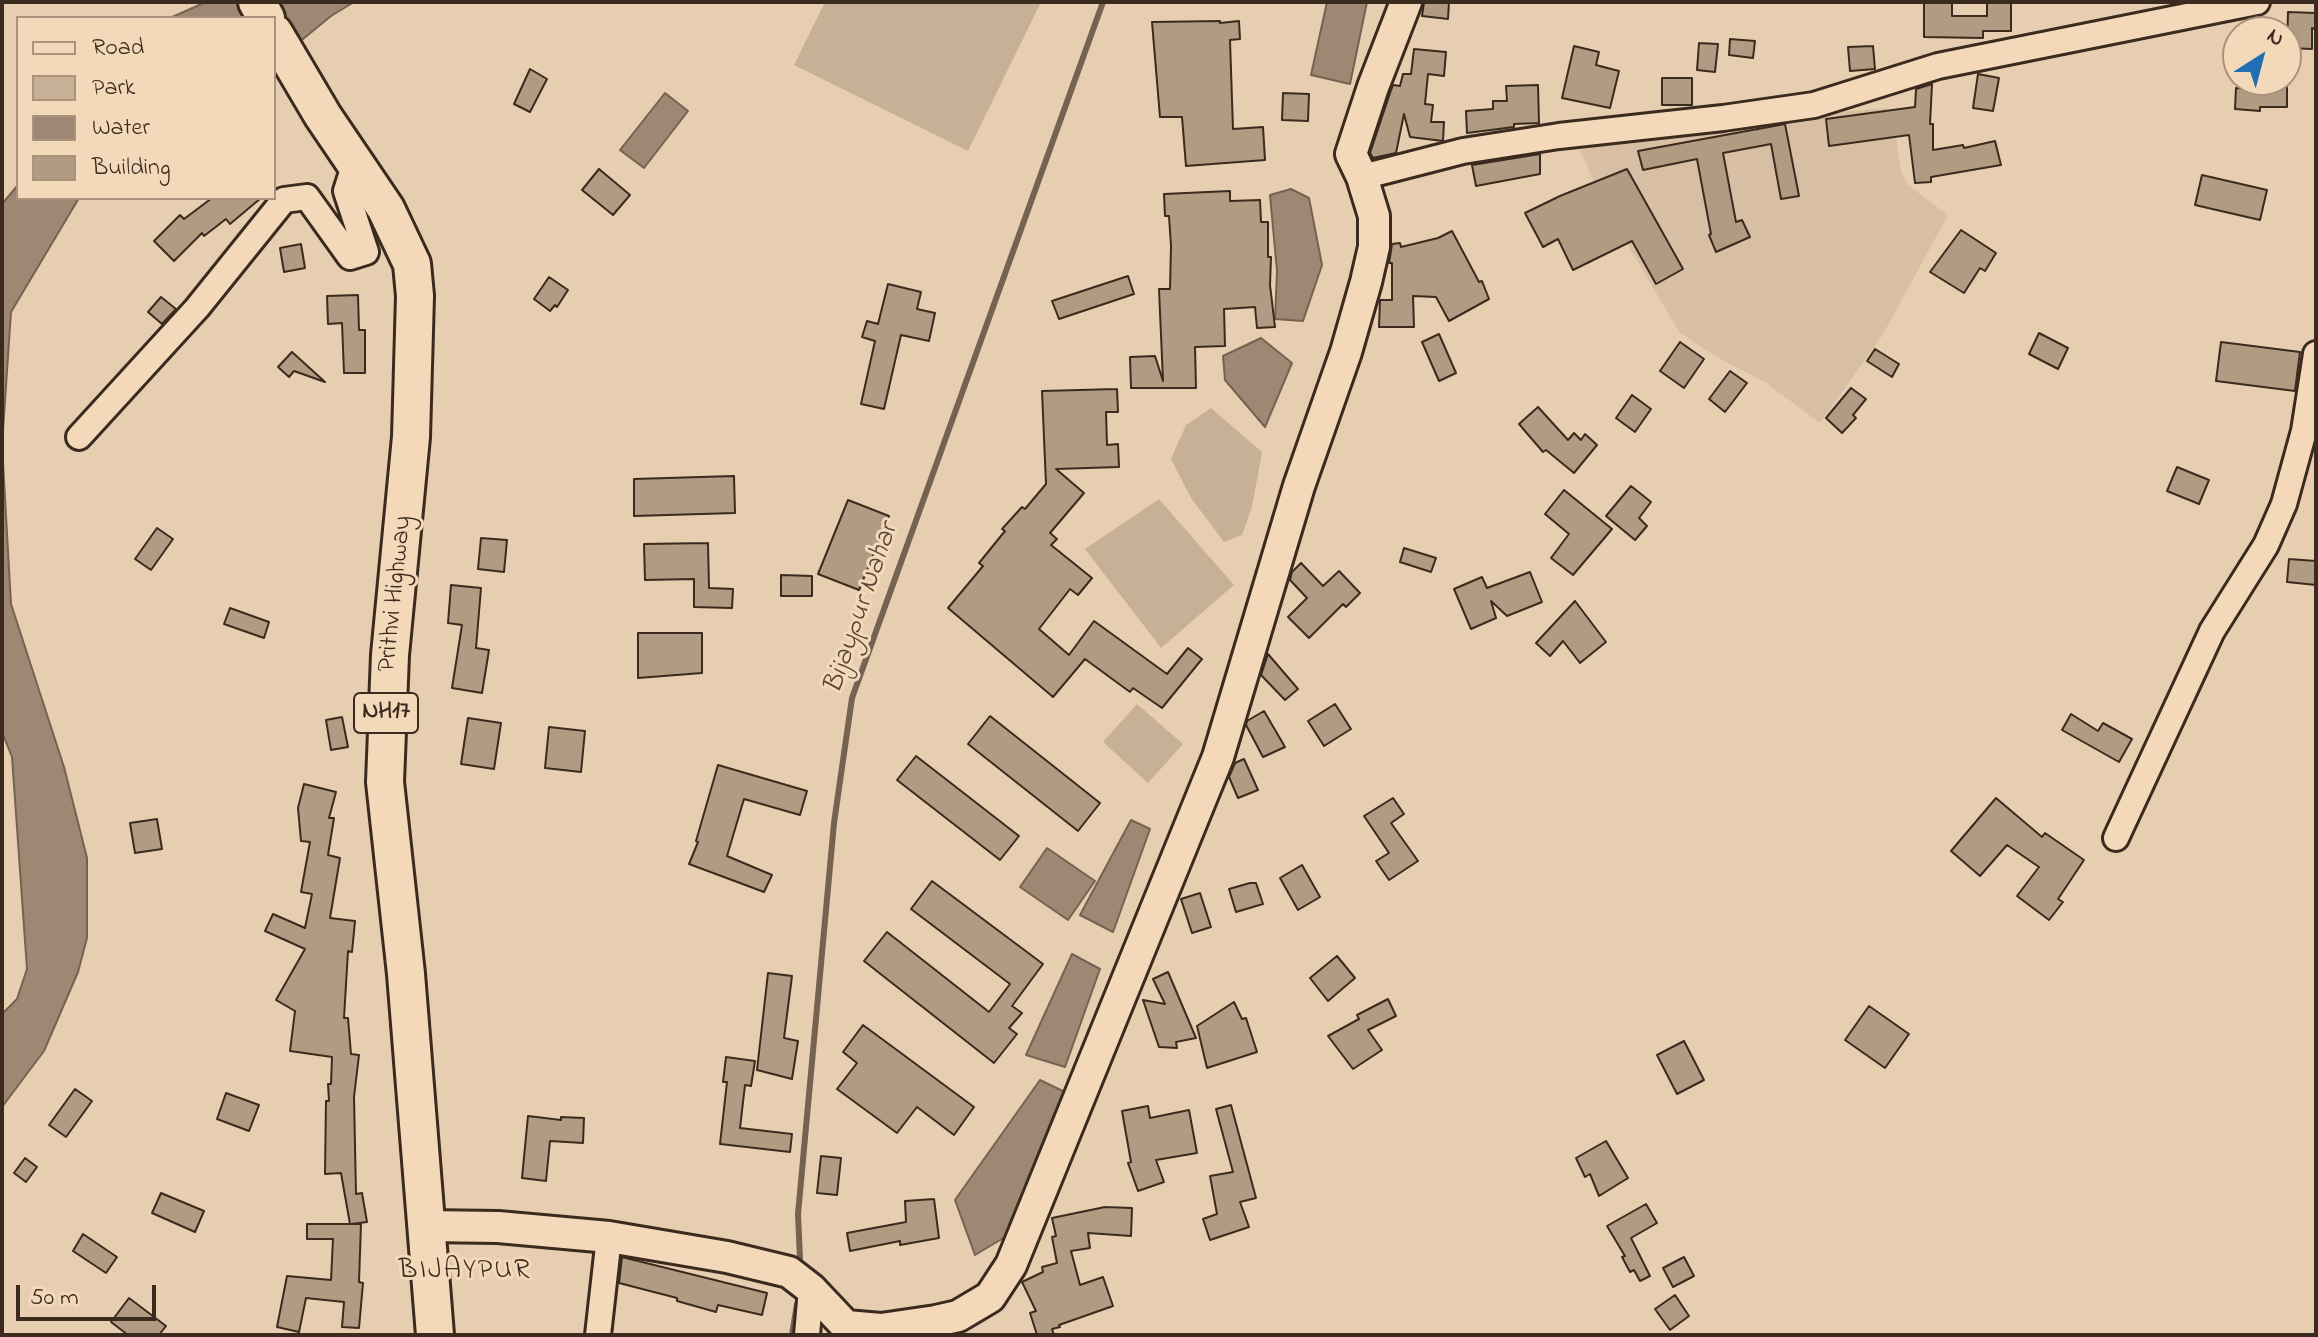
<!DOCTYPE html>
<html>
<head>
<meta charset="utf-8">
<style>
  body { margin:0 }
  #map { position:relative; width:2318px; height:1337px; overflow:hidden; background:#e8ceb1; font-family:"Indie Flower",sans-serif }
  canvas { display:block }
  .frame { position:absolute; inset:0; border:4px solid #3b2a1e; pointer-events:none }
  .legend { position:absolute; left:16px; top:16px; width:260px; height:184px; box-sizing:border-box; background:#f3d9ba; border:2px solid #a9937c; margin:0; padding:10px 14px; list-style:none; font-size:24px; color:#3b2a1e }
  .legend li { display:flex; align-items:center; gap:16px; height:40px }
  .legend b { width:40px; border:2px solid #a9937c }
  .north { position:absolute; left:2222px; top:16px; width:80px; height:80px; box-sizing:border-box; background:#f3d9ba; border:2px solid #a9937c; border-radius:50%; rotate:36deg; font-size:22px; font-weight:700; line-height:32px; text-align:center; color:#3b2a1e }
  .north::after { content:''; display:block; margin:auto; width:28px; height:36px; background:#1f6fb2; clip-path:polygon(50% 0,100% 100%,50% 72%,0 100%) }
  .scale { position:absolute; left:16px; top:1285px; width:140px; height:36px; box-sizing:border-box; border:4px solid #3b2a1e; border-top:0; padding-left:10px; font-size:24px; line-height:28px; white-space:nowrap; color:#3b2a1e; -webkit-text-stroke:6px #f3d9ba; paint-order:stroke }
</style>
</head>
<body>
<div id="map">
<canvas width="2318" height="1337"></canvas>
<div class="frame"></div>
<ul class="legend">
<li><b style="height:10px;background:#f3d9ba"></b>Road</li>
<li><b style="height:22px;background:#c8b096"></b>Park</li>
<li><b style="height:22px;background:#9e8873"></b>Water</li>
<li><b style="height:22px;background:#b29b83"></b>Building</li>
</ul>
<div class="north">N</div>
<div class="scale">50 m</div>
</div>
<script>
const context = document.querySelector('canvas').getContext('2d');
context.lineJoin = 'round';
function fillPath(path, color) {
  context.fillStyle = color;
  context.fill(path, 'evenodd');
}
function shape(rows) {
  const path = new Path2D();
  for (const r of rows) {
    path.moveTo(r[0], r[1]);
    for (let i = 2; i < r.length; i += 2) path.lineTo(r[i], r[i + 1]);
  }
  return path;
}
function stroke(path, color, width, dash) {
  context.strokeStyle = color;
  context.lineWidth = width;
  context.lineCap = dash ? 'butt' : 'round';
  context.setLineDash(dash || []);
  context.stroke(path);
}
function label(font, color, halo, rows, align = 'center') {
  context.font = font + ' "Indie Flower",sans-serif';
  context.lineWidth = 6;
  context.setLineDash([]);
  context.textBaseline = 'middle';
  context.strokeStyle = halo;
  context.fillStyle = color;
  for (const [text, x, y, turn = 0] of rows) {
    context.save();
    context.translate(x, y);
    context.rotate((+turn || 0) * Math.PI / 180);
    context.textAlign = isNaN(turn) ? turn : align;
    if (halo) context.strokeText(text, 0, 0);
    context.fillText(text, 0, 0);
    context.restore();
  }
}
fillPath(shape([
  [1886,108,1893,115,1901,171,1908,185,1948,215,1882,336,1820,423,1765,382,1715,356,1679,332,1604,204,1580,150,1611,142,1661,135,1684,135,1806,115]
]), '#d8bfa3');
fillPath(shape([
  [825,2,1041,2,968,151,794,65],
  [1211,408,1262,452,1252,507,1242,535,1224,542,1191,498,1171,459,1186,425],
  [1159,499,1234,585,1161,648,1085,549],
  [1137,704,1183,744,1148,783,1103,742]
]), '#c8b096');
const water = shape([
  [206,2,354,2,331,16,297,44,274,18,170,18,206,2],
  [1327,2,1367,2,1350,84,1311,75,1327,2],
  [665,93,688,111,644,168,620,150,665,93],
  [18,185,18,198,79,198,11,312,2,445,11,604,64,767,87,858,87,938,78,972,44,1051,2,1107,2,1014,17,999,27,969,12,757,2,732,2,204,18,185],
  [1291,189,1309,198,1322,265,1303,321,1275,319,1277,271,1270,195,1291,189],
  [1261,338,1292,363,1265,427,1225,380,1223,356,1261,338],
  [1131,820,1150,829,1113,932,1080,915,1131,820],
  [1047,848,1095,881,1068,920,1020,887,1047,848],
  [1072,954,1100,969,1065,1067,1026,1055,1072,954],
  [1040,1080,1073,1096,1007,1236,975,1255,955,1200,1040,1080]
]);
fillPath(water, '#9e8873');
stroke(water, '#766251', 2);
stroke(shape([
  [800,1259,798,1214,834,823,852,698,1103,2],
  [792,1335,797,1304]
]), '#766251', 6);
const building = shape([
  [1424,2,1449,2,1448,19,1422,16,1424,2],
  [1924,2,1952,2,1952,16,1987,16,1987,2,2011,2,2011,31,1983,31,1983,38,1924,37,1924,2],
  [2288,12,2316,13,2316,29,2312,28,2312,49,2287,48,2288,12],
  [1220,21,1220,23,1239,21,1240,39,1230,40,1233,129,1263,127,1265,160,1186,166,1182,117,1160,117,1152,22,1220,21],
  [1730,39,1755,41,1753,58,1729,55,1730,39],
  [1699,43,1718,44,1715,72,1697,70,1699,43],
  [1574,46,1599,52,1596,65,1619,71,1610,108,1562,98,1574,46],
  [1873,46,1875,69,1850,71,1848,47,1873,46],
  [1414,49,1446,52,1444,76,1428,74,1425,104,1433,105,1431,122,1444,122,1443,141,1410,137,1404,114,1396,153,1373,158,1370,153,1390,93,1393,85,1400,86,1403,74,1411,74,1414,49],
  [530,69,547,79,530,112,514,104,530,69],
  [1978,74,1999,78,1993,111,1973,108,1978,74],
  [1662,78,1692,78,1692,105,1662,105,1662,78],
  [1932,84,1930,124,1933,124,1933,150,1963,145,1964,148,1995,141,2001,165,1931,177,1931,182,1915,183,1909,135,1829,146,1826,119,1915,107,1916,89,1932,84],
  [1538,85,1539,123,1514,124,1514,127,1467,133,1466,111,1493,109,1493,101,1507,101,1506,86,1538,85],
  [2270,87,2287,87,2287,107,2260,107,2260,111,2235,109,2236,88,2270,91,2270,87],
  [1283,93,1309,94,1308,121,1282,120,1283,93],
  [1785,124,1799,196,1781,199,1771,144,1723,153,1736,222,1742,220,1750,237,1716,252,1709,235,1711,234,1697,159,1643,170,1638,151,1785,124],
  [1540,154,1540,174,1476,186,1472,165,1540,154],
  [599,169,630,195,613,215,582,190,599,169],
  [1627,169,1683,269,1656,284,1632,241,1573,270,1558,239,1543,247,1525,213,1560,196,1627,169],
  [2202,175,2267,190,2260,220,2195,205,2202,175],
  [1230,191,1230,201,1260,200,1261,222,1268,222,1268,257,1271,257,1270,285,1275,327,1257,328,1255,307,1224,309,1225,346,1195,347,1196,388,1131,388,1130,357,1155,356,1163,381,1159,289,1170,289,1171,246,1169,216,1165,216,1164,194,1230,191],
  [212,198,261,198,230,224,226,219,204,236,202,233,174,261,154,241,180,215,184,219,212,198],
  [1961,230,1996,253,1985,271,1980,268,1964,293,1930,272,1961,230],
  [1452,231,1479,282,1482,281,1489,299,1449,321,1436,297,1413,296,1414,327,1379,327,1380,300,1392,300,1392,263,1389,263,1392,244,1400,243,1401,247,1438,238,1452,231],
  [301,244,305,268,284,272,280,248,301,244],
  [1128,276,1134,294,1059,319,1052,301,1128,276],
  [549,277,568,290,557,307,555,305,550,311,534,299,549,277],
  [888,284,921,292,917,309,935,313,929,341,901,335,884,409,861,404,875,341,862,337,867,321,878,324,888,284],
  [358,295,359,330,365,330,365,373,344,373,342,323,328,324,327,296,358,295],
  [161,297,176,309,162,324,148,312,161,297],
  [2039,333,2068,348,2058,369,2029,354,2039,333],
  [1439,334,1456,373,1439,381,1422,342,1439,334],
  [1680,342,1704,359,1684,388,1660,371,1680,342],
  [2221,342,2300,352,2295,391,2216,381,2221,342],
  [1875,349,1899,364,1892,377,1867,361,1875,349],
  [292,352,325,382,294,371,289,377,278,367,292,352],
  [1730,371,1747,383,1725,412,1709,399,1730,371],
  [1851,388,1866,399,1853,415,1856,418,1842,433,1826,418,1851,388],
  [1117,389,1118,412,1106,412,1107,445,1118,444,1119,467,1056,469,1084,493,1050,533,1057,539,1051,545,1092,578,1078,595,1070,589,1039,629,1069,655,1094,621,1167,674,1188,648,1202,659,1162,708,1133,688,1130,692,1085,659,1053,697,948,608,983,566,979,563,1005,531,1002,529,1022,507,1025,509,1046,484,1042,391,1117,389],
  [1632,395,1651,409,1635,432,1616,418,1632,395],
  [1538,407,1568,440,1574,433,1581,440,1585,434,1597,445,1574,473,1546,450,1543,452,1519,424,1538,407],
  [2177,467,2209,480,2199,504,2167,491,2177,467],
  [734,476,735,513,634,516,634,479,734,476],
  [1631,486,1651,502,1639,518,1647,526,1635,540,1606,516,1631,486],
  [1564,490,1612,529,1573,575,1551,558,1569,534,1545,514,1564,490],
  [848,500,889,516,859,590,818,574,848,500],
  [157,528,173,539,151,570,135,559,157,528],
  [481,538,507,540,504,572,478,569,481,538],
  [708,543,709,588,733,589,732,608,694,607,694,579,645,580,644,544,708,543],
  [1404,548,1436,558,1431,572,1400,562,1404,548],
  [2289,559,2316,561,2316,585,2287,582,2289,559],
  [1301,563,1323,586,1339,571,1360,593,1346,607,1343,604,1309,638,1288,617,1307,598,1290,580,1292,572,1301,563],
  [1530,572,1542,602,1507,616,1491,601,1496,618,1471,629,1454,589,1482,577,1487,588,1530,572],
  [781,575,812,576,812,596,781,596,781,575],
  [451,585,481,588,476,648,489,650,482,693,452,688,462,625,448,623,451,585],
  [1575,601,1606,642,1580,663,1563,641,1550,656,1536,643,1575,601],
  [230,608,269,622,264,638,224,624,230,608],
  [638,633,702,633,702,673,638,678,638,633],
  [1268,654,1298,689,1285,700,1261,675,1268,654],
  [1335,704,1351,729,1324,746,1308,721,1335,704],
  [1264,711,1285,747,1263,757,1246,725,1247,721,1264,711],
  [2071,714,2098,731,2103,723,2132,739,2119,762,2062,730,2071,714],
  [990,716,1100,803,1078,831,968,744,990,716],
  [342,717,348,747,331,750,326,720,342,717],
  [468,718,501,723,494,769,461,764,468,718],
  [549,727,585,731,581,772,545,768,549,727],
  [916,756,1019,836,1000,860,897,780,916,756],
  [1244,759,1258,790,1238,798,1229,777,1235,763,1244,759],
  [718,765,807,791,800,815,744,799,727,856,772,875,764,892,689,864,698,842,696,841,718,765],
  [304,784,336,792,329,818,334,818,328,855,340,858,330,918,355,921,352,952,348,951,344,1018,348,1018,351,1054,359,1055,354,1097,356,1194,362,1193,367,1222,351,1224,361,1224,359,1282,363,1283,359,1328,342,1327,344,1302,306,1298,299,1332,277,1327,287,1276,331,1280,333,1239,307,1239,307,1224,350,1224,341,1173,325,1174,326,1101,329,1101,328,1084,331,1084,332,1057,290,1051,295,1011,276,1000,305,949,265,931,273,914,305,928,312,894,301,892,310,842,301,841,298,808,304,784],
  [1393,798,1404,814,1391,823,1418,861,1389,880,1376,861,1389,853,1364,816,1393,798],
  [1996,798,2042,837,2045,833,2084,860,2058,899,2063,902,2049,920,2017,896,2039,867,2007,845,1980,876,1951,851,1996,798],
  [157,819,162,849,135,853,130,823,157,819],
  [1302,865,1320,897,1298,910,1280,878,1302,865],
  [932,881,1043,964,1012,1006,1022,1013,1009,1028,1017,1034,994,1063,864,961,887,932,989,1012,1010,984,911,909,932,881],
  [1250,883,1256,883,1263,904,1236,912,1229,889,1250,883],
  [1200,893,1211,927,1192,933,1181,899,1200,893],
  [1337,956,1355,978,1328,1001,1310,978,1337,956],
  [1168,972,1196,1038,1176,1042,1177,1048,1159,1047,1143,1000,1165,1004,1153,979,1168,972],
  [768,973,792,976,784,1038,798,1041,792,1079,757,1070,768,973],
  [1388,999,1396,1016,1368,1030,1382,1050,1353,1069,1328,1036,1359,1019,1357,1015,1388,999],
  [1234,1002,1242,1019,1246,1018,1257,1052,1207,1068,1197,1026,1234,1002],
  [1869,1006,1909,1034,1885,1068,1845,1040,1869,1006],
  [863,1025,974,1107,954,1135,917,1107,897,1133,837,1089,857,1063,843,1052,863,1025],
  [1684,1041,1704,1080,1677,1094,1657,1055,1684,1041],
  [726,1057,755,1061,751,1086,745,1085,740,1128,792,1134,790,1152,720,1144,727,1082,723,1082,726,1057],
  [75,1089,92,1101,66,1137,49,1125,75,1089],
  [226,1093,259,1105,249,1131,217,1119,226,1093],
  [1231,1105,1256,1198,1240,1202,1249,1227,1210,1240,1203,1219,1217,1214,1210,1176,1233,1172,1216,1109,1231,1105],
  [1148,1106,1150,1118,1189,1110,1197,1153,1156,1160,1164,1182,1138,1191,1128,1163,1131,1162,1122,1111,1148,1106],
  [528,1116,561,1120,561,1117,584,1118,583,1143,550,1141,546,1181,522,1178,528,1116],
  [1606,1141,1628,1178,1599,1196,1590,1174,1585,1177,1576,1158,1606,1141],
  [821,1156,841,1158,837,1195,817,1193,821,1156],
  [25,1158,37,1167,26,1182,14,1173,25,1158],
  [161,1193,204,1211,195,1232,152,1213,161,1193],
  [934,1199,939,1238,900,1245,900,1241,850,1251,847,1233,906,1222,905,1201,934,1199],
  [1646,1204,1657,1223,1631,1238,1650,1276,1640,1281,1634,1270,1630,1272,1622,1257,1625,1256,1607,1226,1646,1204],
  [1105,1207,1132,1208,1131,1236,1088,1233,1090,1248,1071,1251,1080,1285,1103,1277,1113,1306,1059,1325,1060,1327,1052,1329,1054,1335,1037,1335,1030,1313,1036,1311,1022,1282,1043,1272,1042,1267,1057,1263,1052,1237,1056,1236,1052,1218,1105,1207],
  [83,1234,117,1257,106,1273,73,1251,83,1234],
  [622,1257,767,1293,762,1315,718,1305,716,1312,677,1301,677,1298,619,1283,622,1257],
  [1684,1257,1694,1276,1673,1287,1663,1268,1684,1257],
  [1675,1295,1689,1316,1670,1330,1655,1309,1675,1295],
  [129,1298,166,1326,159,1335,128,1335,111,1322,129,1298]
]);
fillPath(building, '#b29b83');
stroke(building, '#3b2a1e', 2);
const minor = shape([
  [1362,177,1463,151,1559,136,1723,118,1814,105,1938,66,2257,2],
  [79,437,197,308,284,200,307,197,350,257,366,252,346,191,355,163],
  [2116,838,2212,631,2266,545,2284,504,2304,431,2316,354],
  [598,1335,609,1237],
  [807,1335,811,1289]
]);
const major = shape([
  [425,1226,498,1227,609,1237,727,1257,789,1272,811,1289,846,1326,881,1329,936,1321,958,1316,990,1297,1011,1265,1218,757,1299,486,1346,352,1366,282,1374,247,1374,216,1362,177,1351,154,1373,87,1406,2]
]);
const highway = shape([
  [257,2,266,18],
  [274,33,323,116,386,209,412,264,415,296,411,437,390,655,385,782,406,974,435,1335]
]);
stroke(minor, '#3b2a1e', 30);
stroke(major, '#3b2a1e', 36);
stroke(highway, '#3b2a1e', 42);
stroke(minor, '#f3d9ba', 24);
stroke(major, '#f3d9ba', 30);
stroke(highway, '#f3d9ba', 36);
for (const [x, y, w] of [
  [386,713,64]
]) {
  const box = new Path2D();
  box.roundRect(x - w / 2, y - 20, w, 40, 6);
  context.fillStyle = '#f3d9ba';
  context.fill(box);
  stroke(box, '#3b2a1e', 2);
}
label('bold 24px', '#3b2a1e', null, [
  ["NH17",386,713]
]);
label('26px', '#3b2a1e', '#f3d9ba', [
  ["Prithvi Highway",397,594,-84]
]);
label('italic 28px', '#594638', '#f3d9ba', [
  ["Bijaypur Nahar",863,609,-71]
]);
context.letterSpacing = '2px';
label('28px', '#3b2a1e', '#f3d9ba', [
  ["BIJAYPUR",465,1272]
]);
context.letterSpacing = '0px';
</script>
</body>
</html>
